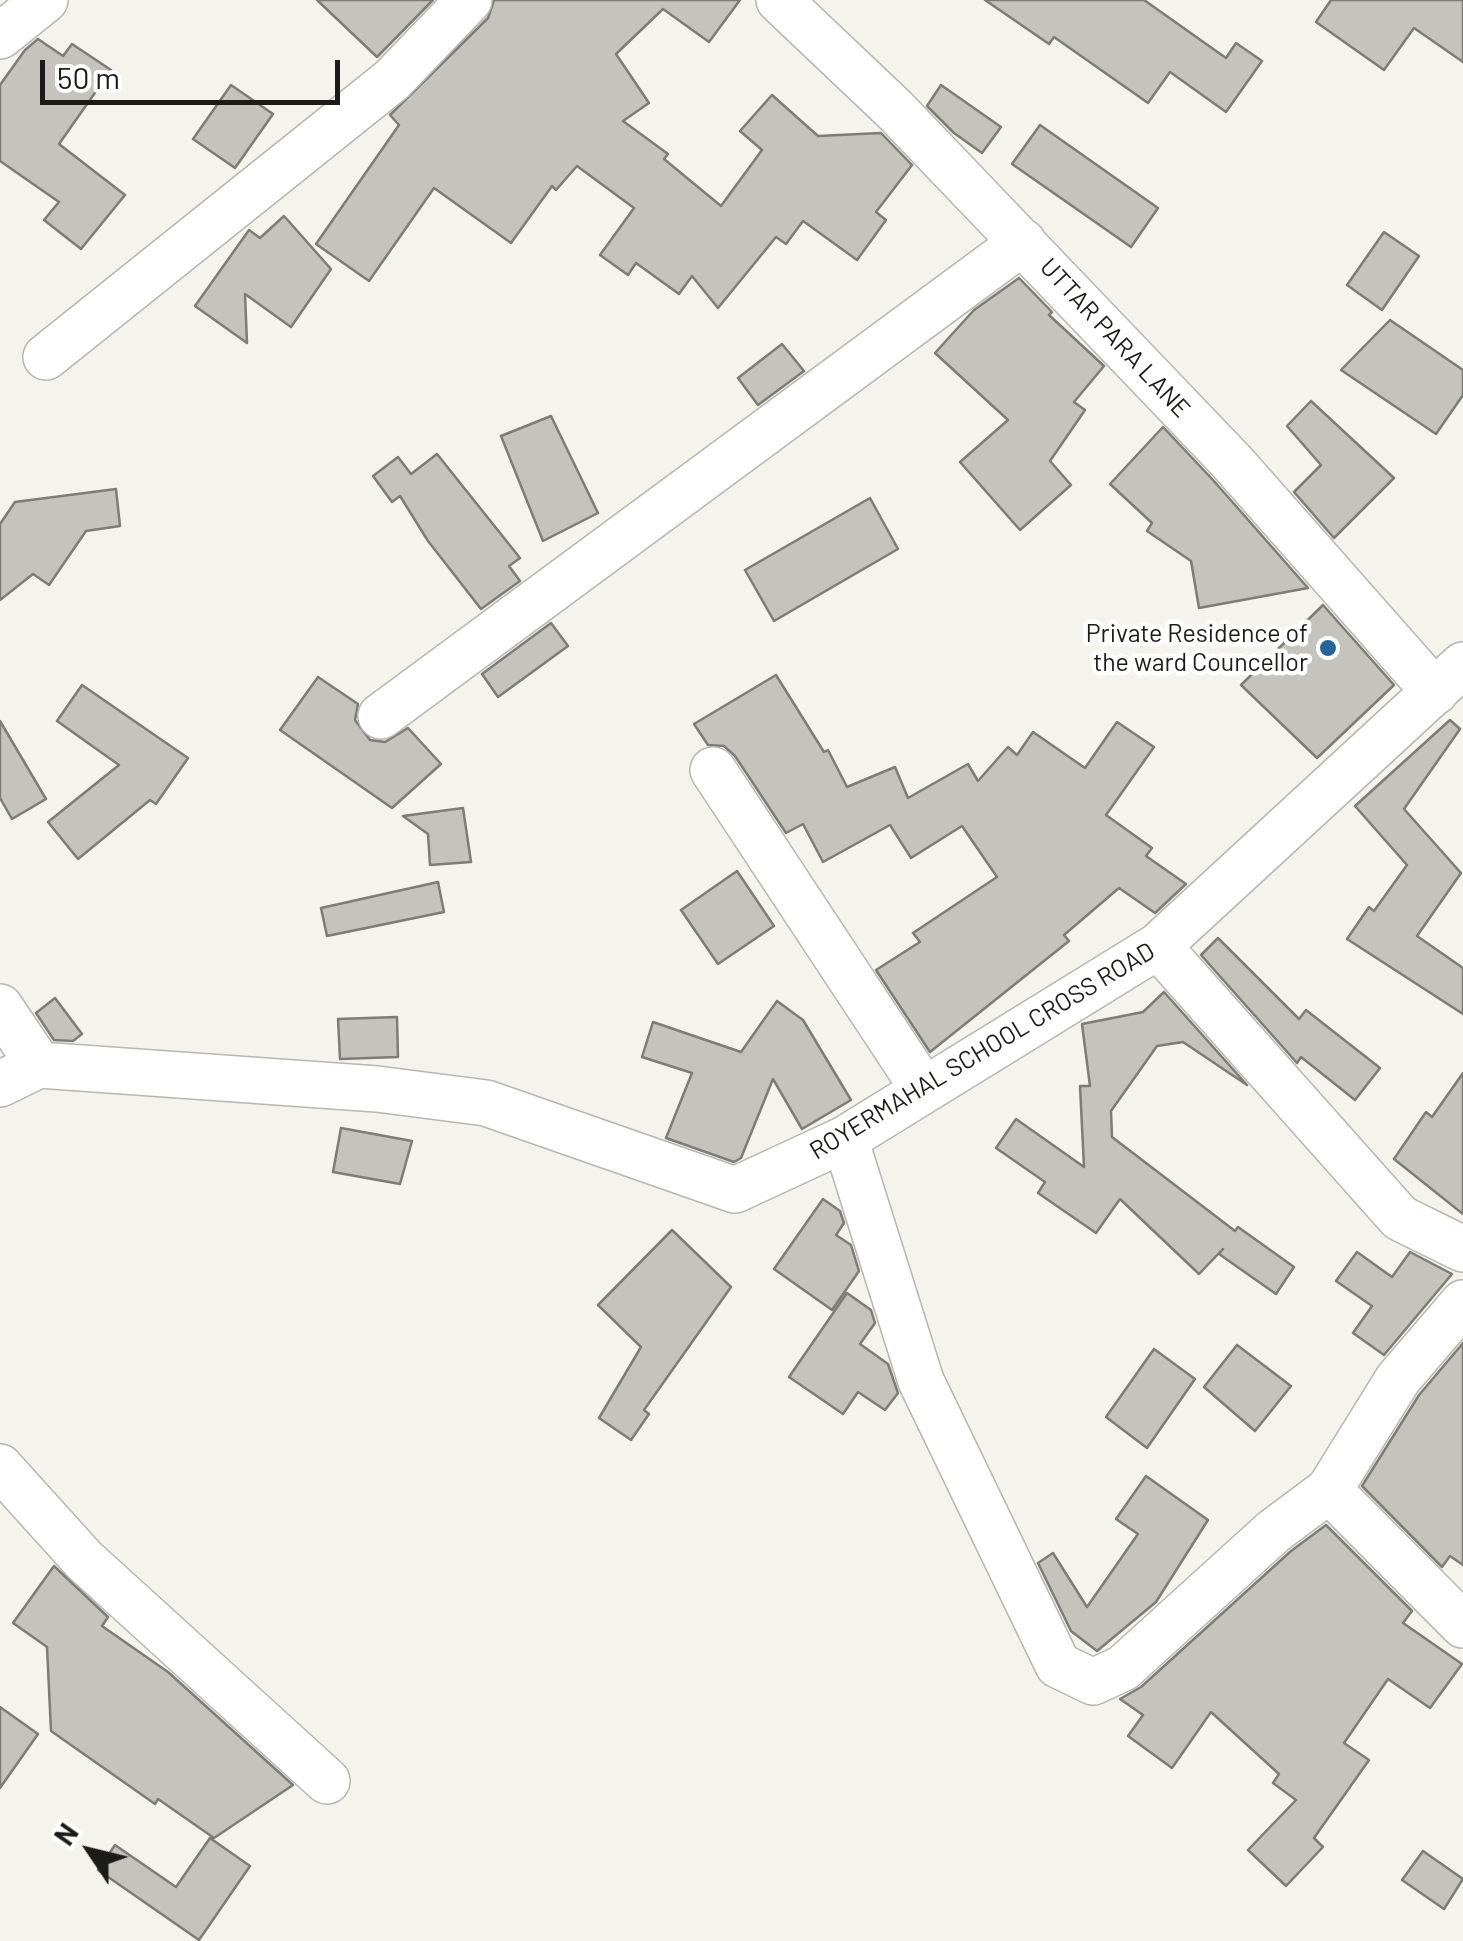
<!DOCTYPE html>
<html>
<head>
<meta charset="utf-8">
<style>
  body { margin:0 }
  #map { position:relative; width:1463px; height:1941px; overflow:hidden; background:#f4f3ed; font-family:Barlow,sans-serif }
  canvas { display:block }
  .north { position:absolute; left:40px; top:1801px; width:100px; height:100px; -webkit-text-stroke:8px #fff; paint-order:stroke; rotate:305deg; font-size:28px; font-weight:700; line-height:40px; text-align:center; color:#1b1b19 }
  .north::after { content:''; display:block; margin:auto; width:35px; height:45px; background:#1b1b19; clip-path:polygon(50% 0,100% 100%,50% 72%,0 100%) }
  .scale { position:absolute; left:40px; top:60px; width:300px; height:45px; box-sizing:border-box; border:5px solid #1b1b19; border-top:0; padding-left:12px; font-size:30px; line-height:35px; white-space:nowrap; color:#1b1b19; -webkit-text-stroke:8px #fff; paint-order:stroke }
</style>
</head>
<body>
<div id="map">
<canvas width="1463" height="1941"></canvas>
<div class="north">N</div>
<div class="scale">50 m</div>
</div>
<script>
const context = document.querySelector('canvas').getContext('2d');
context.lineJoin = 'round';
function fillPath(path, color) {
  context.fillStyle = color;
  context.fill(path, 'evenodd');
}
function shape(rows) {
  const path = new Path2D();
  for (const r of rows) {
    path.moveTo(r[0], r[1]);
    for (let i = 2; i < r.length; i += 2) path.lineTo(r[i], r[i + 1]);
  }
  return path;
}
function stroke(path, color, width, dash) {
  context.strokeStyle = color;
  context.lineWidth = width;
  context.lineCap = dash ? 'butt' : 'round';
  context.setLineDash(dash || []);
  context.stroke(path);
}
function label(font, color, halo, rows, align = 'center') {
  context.font = font + ' Barlow,sans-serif';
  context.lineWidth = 9;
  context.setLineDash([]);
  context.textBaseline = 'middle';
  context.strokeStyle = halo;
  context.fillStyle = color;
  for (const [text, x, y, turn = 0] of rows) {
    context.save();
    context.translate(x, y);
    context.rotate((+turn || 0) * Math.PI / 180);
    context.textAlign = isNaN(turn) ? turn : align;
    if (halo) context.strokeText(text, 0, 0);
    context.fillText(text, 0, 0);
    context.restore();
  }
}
const building = shape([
  [317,0,433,0,377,57,317,0],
  [494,0,740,0,709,42,663,9,616,54,649,103,623,121,668,154,664,159,721,206,762,150,740,131,772,95,818,136,881,133,912,165,876,212,886,220,857,260,803,221,786,244,776,237,718,308,692,276,679,294,636,263,628,275,600,255,634,208,577,166,556,190,552,186,511,243,434,188,369,281,316,244,399,125,390,115,488,18,494,0],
  [985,0,1144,0,1226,58,1236,43,1262,61,1226,112,1170,72,1148,103,1054,37,1049,44,985,0],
  [1331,0,1463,0,1463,62,1414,28,1384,70,1316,22,1331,0],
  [38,39,63,56,72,44,111,70,59,144,125,195,81,249,44,220,59,202,0,161,0,85,25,50,38,39],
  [231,85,273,114,235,168,193,139,231,85],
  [941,85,1001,127,982,153,954,133,927,106,941,85],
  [1040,125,1158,208,1131,247,1012,164,1040,125],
  [284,216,331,269,291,327,245,294,247,343,195,306,249,230,260,238,284,216],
  [1384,232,1419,256,1382,310,1347,285,1384,232],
  [1019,278,1052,312,1049,315,1104,366,1074,402,1085,410,1050,461,1071,485,1020,530,960,462,1008,420,935,353,974,310,1019,278],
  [1390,320,1463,370,1463,395,1436,434,1341,370,1390,320],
  [782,344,804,371,758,405,738,378,782,344],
  [1311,401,1394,478,1334,538,1294,492,1321,465,1287,426,1311,401],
  [551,416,598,513,543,541,501,436,551,416],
  [1163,427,1213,480,1308,588,1199,608,1191,561,1147,531,1152,523,1110,484,1163,427],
  [437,454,520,558,509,566,520,581,481,609,428,541,400,496,392,502,373,476,398,457,411,474,437,454],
  [116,489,120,526,86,531,49,585,33,574,0,600,0,524,15,502,116,489],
  [870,498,898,549,774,621,745,570,870,498],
  [1323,605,1394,685,1317,758,1241,685,1323,605],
  [551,623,568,646,498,697,482,674,551,623],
  [776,675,824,752,828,750,847,787,895,767,908,798,968,764,978,781,1008,747,1017,755,1033,732,1085,768,1117,722,1154,747,1106,815,1152,848,1146,856,1186,884,1155,913,1119,888,1064,935,1069,941,930,1052,876,970,920,942,913,933,997,877,962,826,911,858,890,825,823,862,803,824,786,833,735,756,724,746,708,745,694,724,776,675],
  [318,677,358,704,355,720,370,740,385,742,408,728,441,764,392,808,280,730,318,677],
  [82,685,188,758,156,804,150,800,78,859,48,822,119,765,57,721,82,685],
  [1450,720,1460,729,1404,809,1461,873,1417,936,1463,968,1463,1014,1347,939,1369,907,1374,911,1407,865,1355,806,1450,720],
  [0,721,46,799,12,819,0,798,0,721],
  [463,808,471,862,430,865,428,834,403,816,463,808],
  [737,871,774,926,718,964,681,910,737,871],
  [438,882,444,912,327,936,321,908,438,882],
  [1218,938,1299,1019,1306,1010,1380,1068,1355,1100,1301,1057,1297,1063,1201,955,1218,938],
  [1164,992,1247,1085,1183,1042,1157,1046,1111,1111,1112,1137,1235,1231,1238,1227,1294,1267,1276,1294,1219,1254,1223,1249,1199,1274,1120,1199,1096,1233,1038,1193,1045,1182,996,1148,1016,1119,1084,1167,1080,1086,1090,1086,1082,1024,1143,1012,1164,992],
  [55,998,82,1034,73,1041,54,1040,36,1013,55,998],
  [777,1001,803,1020,851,1100,802,1129,773,1079,741,1158,734,1162,666,1138,692,1073,642,1057,653,1022,741,1052,777,1001],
  [397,1017,398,1057,340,1059,338,1019,397,1017],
  [1463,1073,1463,1214,1394,1159,1426,1112,1432,1117,1463,1073],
  [341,1128,412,1141,400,1184,333,1172,341,1128],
  [823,1199,840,1211,844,1223,836,1235,851,1245,859,1271,832,1310,774,1269,823,1199],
  [672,1230,731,1287,644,1410,649,1414,631,1440,599,1418,641,1347,598,1305,672,1230],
  [1357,1252,1392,1277,1410,1252,1452,1274,1384,1355,1353,1333,1372,1306,1336,1281,1357,1252],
  [847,1293,871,1310,875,1323,860,1344,888,1364,898,1393,885,1410,858,1392,843,1414,789,1377,847,1293],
  [1463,1343,1463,1565,1450,1556,1442,1567,1362,1486,1419,1395,1463,1343],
  [1237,1345,1291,1386,1255,1431,1204,1387,1237,1345],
  [1154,1349,1195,1379,1147,1448,1106,1417,1154,1349],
  [1146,1476,1208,1520,1156,1602,1097,1651,1071,1631,1038,1563,1053,1553,1087,1607,1138,1534,1116,1519,1146,1476],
  [1326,1525,1412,1611,1403,1623,1462,1664,1430,1708,1388,1679,1344,1743,1369,1760,1314,1838,1323,1847,1286,1886,1248,1850,1296,1800,1273,1783,1279,1774,1211,1712,1172,1768,1128,1736,1143,1715,1120,1699,1141,1687,1291,1551,1326,1525],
  [54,1566,108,1617,102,1626,168,1672,293,1785,214,1838,158,1799,155,1804,51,1731,47,1647,13,1623,54,1566],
  [0,1707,38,1734,0,1788,0,1707],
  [210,1838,250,1866,199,1940,98,1870,115,1845,176,1887,210,1838],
  [1423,1851,1463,1879,1444,1909,1402,1880,1423,1851]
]);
fillPath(building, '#c4c3bd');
stroke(building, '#7d7c77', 2.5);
const minor = shape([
  [779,0,895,110,1232,462,1435,692],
  [0,36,45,0],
  [46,357,392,80,469,0],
  [381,716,1023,242],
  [713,770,924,1090],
  [1158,946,1400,1218,1463,1249],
  [0,1007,39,1065],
  [0,1084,39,1065,377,1089,486,1103,735,1190,845,1139,1158,946,1463,665],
  [845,1139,921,1381,1058,1665,1093,1682,1123,1668,1274,1531,1329,1490],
  [1463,1303,1398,1379,1329,1490,1463,1625],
  [0,1467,84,1560,327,1781]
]);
stroke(minor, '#b7b6b1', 48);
stroke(minor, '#fff', 45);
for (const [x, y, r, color] of [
  [1328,648,10,"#26659c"]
]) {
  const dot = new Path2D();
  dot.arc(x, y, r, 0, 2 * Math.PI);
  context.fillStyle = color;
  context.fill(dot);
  stroke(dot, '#fff', 4);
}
label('25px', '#1b1b19', '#fff', [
  ["UTTAR PARA LANE",1115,338,47],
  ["ROYERMAHAL SCHOOL CROSS ROAD",982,1051,-31]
]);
label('25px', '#1b1b19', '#fff', [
  ["Private Residence of",1308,634],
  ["the ward Councellor",1308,663]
], 'right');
</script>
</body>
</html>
